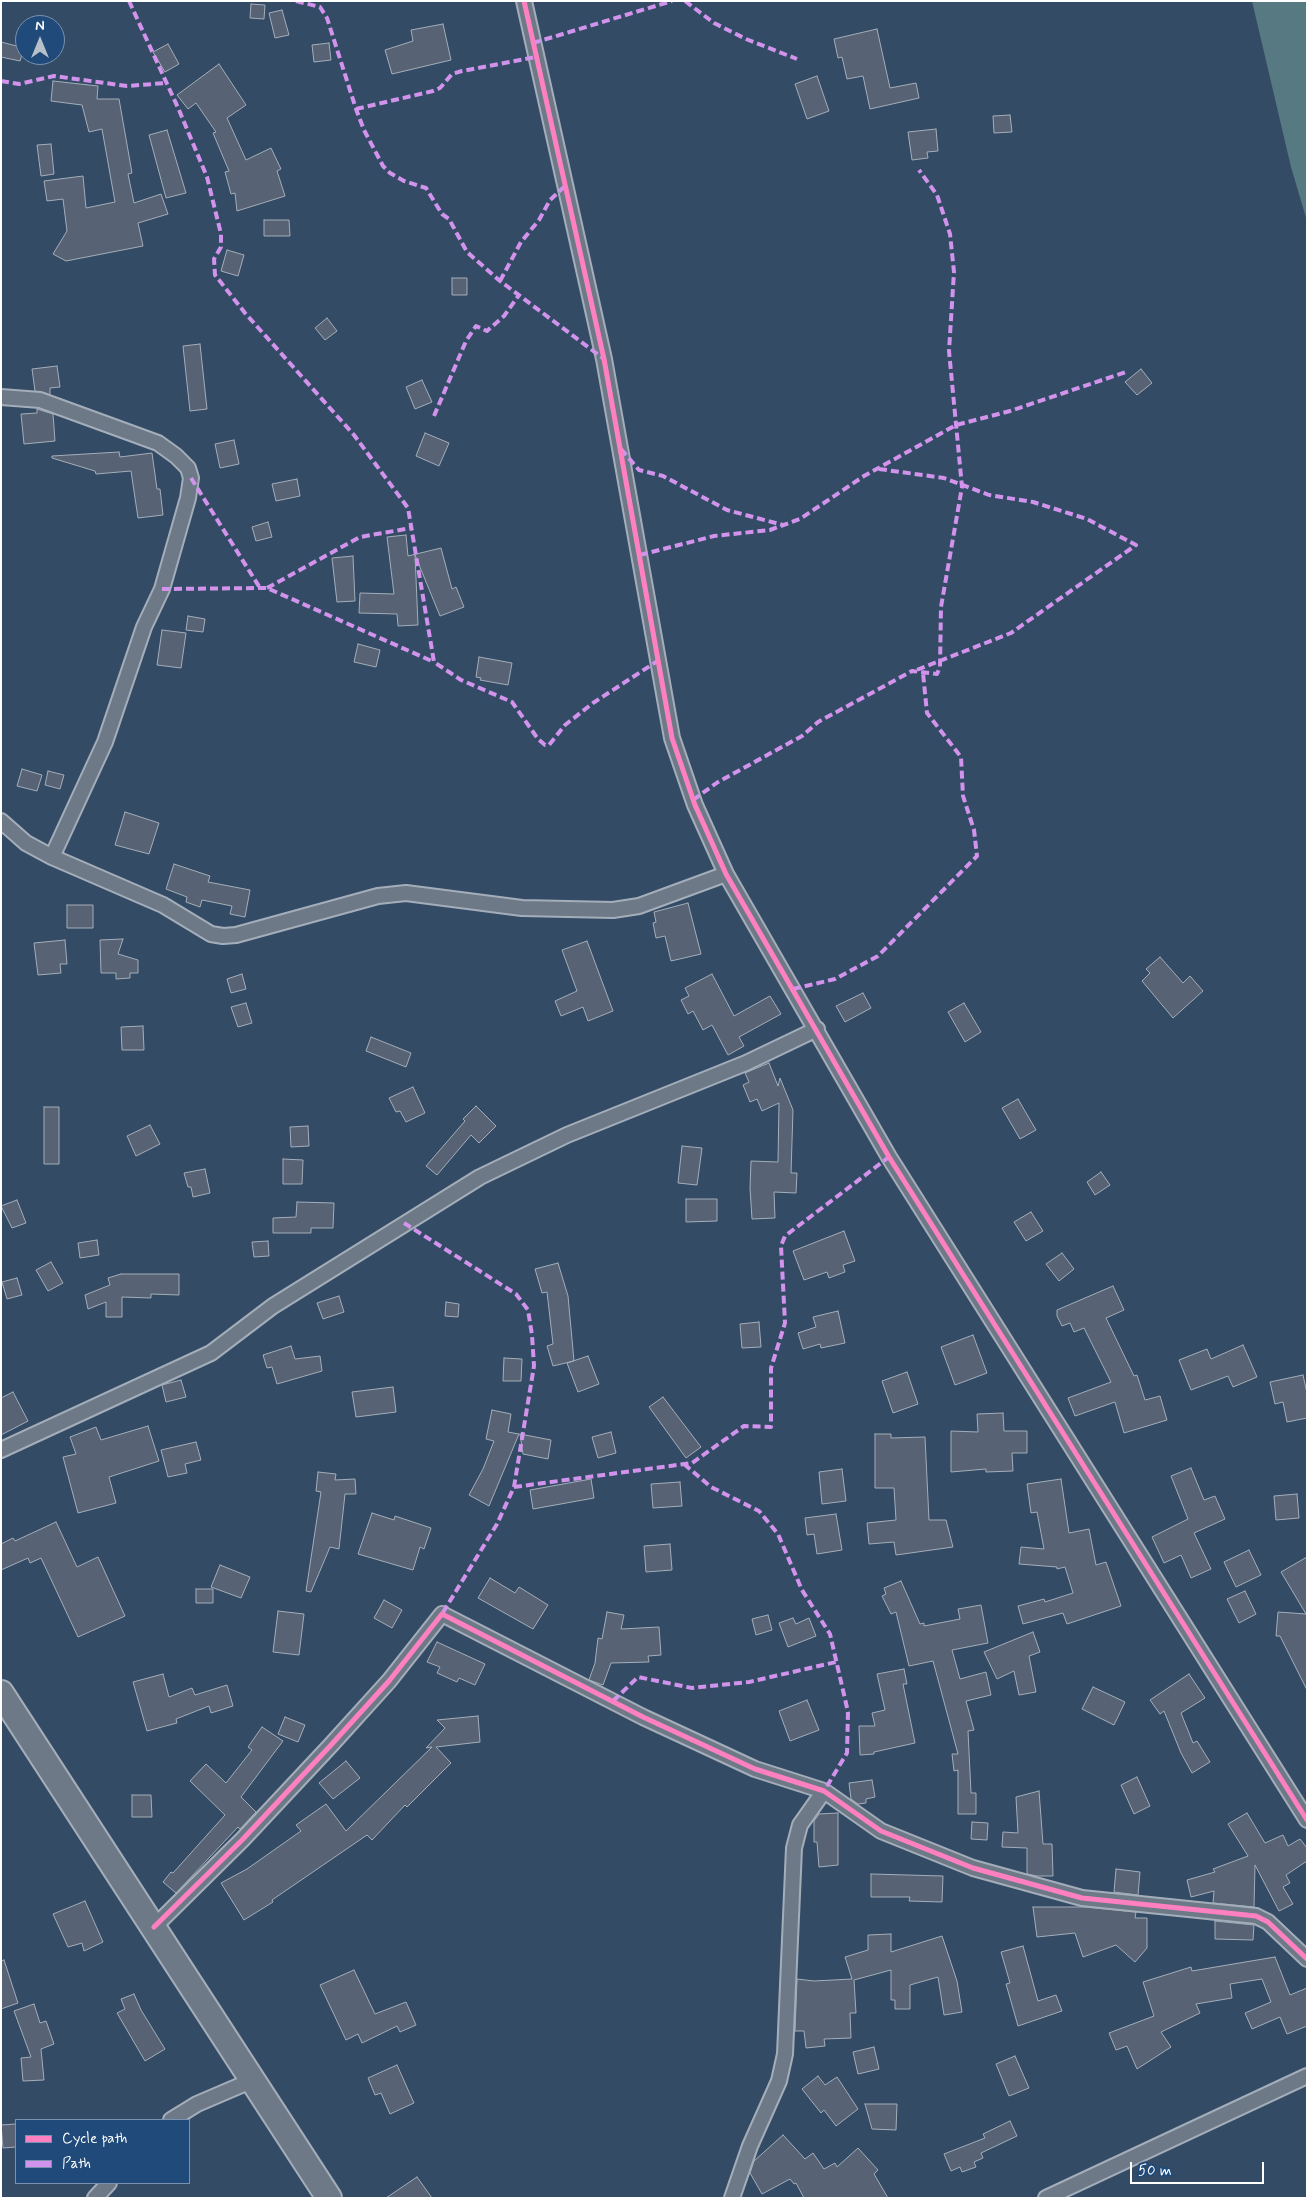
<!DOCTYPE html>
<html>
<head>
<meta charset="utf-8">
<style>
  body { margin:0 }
  #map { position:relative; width:1308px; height:2199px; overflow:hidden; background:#344b65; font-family:Mynerve,sans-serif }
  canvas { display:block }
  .frame { position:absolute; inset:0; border:2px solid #fff; pointer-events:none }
  .legend { position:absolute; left:15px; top:2119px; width:175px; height:65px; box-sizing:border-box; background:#1f4a7a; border:1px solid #7992af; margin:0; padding:6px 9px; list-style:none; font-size:15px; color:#fff }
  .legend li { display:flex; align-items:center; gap:10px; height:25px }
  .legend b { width:25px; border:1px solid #7992af }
  .north { position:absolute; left:15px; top:15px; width:50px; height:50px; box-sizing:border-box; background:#1f4a7a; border:1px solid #7992af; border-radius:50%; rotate:0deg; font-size:14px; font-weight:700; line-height:20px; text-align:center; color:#fff }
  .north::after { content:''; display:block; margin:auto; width:18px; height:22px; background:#b8c0c9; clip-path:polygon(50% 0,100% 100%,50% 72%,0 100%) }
  .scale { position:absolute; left:1130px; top:2162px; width:134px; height:22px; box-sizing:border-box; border:2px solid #fff; border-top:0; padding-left:6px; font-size:15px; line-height:18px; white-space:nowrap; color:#fff; -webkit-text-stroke:4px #1f4a7a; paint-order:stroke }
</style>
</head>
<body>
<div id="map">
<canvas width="1308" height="2199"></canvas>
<div class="frame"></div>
<ul class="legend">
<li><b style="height:6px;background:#ff80c0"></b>Cycle path</li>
<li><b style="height:6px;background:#d193ec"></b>Path</li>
</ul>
<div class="north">N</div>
<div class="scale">50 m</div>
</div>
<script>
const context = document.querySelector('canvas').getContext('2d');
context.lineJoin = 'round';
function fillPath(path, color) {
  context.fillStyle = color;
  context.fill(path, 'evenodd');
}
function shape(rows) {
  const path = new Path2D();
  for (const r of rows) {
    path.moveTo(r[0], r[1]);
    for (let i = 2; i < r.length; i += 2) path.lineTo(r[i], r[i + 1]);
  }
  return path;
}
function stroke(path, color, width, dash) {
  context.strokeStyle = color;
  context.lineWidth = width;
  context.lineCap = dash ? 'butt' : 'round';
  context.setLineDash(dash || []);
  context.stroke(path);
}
fillPath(shape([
  [1252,1,1307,1,1307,221,1291,167]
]), '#577a82');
const building = shape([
  [251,4,265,5,264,19,250,18,251,4],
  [282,10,289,35,275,38,269,13,282,10],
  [443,24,451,60,392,74,385,50,413,41,411,30,443,24],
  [877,29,890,88,916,83,919,98,870,109,863,76,847,79,842,57,838,58,834,39,877,29],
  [1,42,24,48,20,61,1,57,1,42],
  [329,43,331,60,314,62,312,45,329,43],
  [168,44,179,64,165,72,153,52,168,44],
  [219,64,246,105,227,118,246,160,271,148,281,169,277,171,285,196,237,211,235,193,231,194,225,172,229,171,213,133,216,132,196,103,188,109,177,95,219,64],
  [817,76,829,111,807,119,795,84,817,76],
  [53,81,98,86,97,99,119,99,132,173,128,174,134,203,161,194,168,214,138,223,143,246,66,261,53,254,67,231,63,199,47,201,44,181,83,176,86,208,115,202,102,129,89,132,82,105,51,101,53,81],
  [1010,115,1012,132,994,133,993,116,1010,115],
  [936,129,938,151,927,152,928,158,912,160,908,132,936,129],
  [167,130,186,193,166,198,149,135,167,130],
  [51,144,54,174,41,176,37,145,51,144],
  [264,220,289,220,290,236,264,236,264,220],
  [227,250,244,255,238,276,221,271,227,250],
  [452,278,467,278,467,295,452,295,452,278],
  [327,318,337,331,325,340,315,328,327,318],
  [200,344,207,409,190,411,183,346,200,344],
  [57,366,60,387,50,388,50,395,35,391,32,369,57,366],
  [1141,369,1152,383,1137,395,1125,382,1141,369],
  [422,380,432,402,415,409,406,387,422,380],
  [37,409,53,414,55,441,24,444,21,414,37,413,37,409],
  [425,433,449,443,439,466,416,456,425,433],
  [234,440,239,464,220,468,215,444,234,440],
  [119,452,120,457,152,453,157,489,160,489,163,515,138,518,131,471,96,474,95,471,52,458,52,456,119,452],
  [297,479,300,496,276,501,272,484,297,479],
  [268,522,272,537,256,541,252,527,268,522],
  [406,535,408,556,441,548,452,589,456,587,464,607,440,616,415,555,418,625,398,626,397,614,359,613,360,593,394,594,387,537,406,535],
  [353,556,355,601,337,602,332,558,353,556],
  [188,616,205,619,203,632,186,630,188,616],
  [162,630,186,633,181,668,157,665,162,630],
  [358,644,380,650,376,667,354,662,358,644],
  [479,657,512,663,508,685,480,680,481,678,476,677,479,657],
  [22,769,42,775,37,791,17,786,22,769],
  [48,771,64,775,60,789,45,785,48,771],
  [125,812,159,823,149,854,115,845,125,812],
  [174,864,210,876,208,882,250,890,245,917,230,914,232,906,202,900,200,907,186,902,187,897,166,889,174,864],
  [688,903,701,954,671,961,665,936,656,938,653,923,656,922,654,912,688,903],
  [67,905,93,905,93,928,67,928,67,905],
  [123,939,118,954,138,960,138,973,130,973,130,978,116,979,116,973,101,973,100,940,123,939],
  [65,940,67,964,60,964,61,973,38,975,34,943,65,940],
  [587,941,613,1011,588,1021,583,1007,561,1016,555,1001,577,991,562,950,587,941],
  [1160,957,1183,983,1190,976,1203,991,1173,1018,1142,981,1150,973,1146,969,1160,957],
  [242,974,246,989,231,993,227,979,242,974],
  [712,974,734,1016,770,996,781,1014,739,1037,744,1046,728,1055,712,1025,703,1030,693,1011,688,1014,681,1000,689,996,685,988,712,974],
  [863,993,871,1008,845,1022,836,1006,863,993],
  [246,1003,252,1023,238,1027,231,1007,246,1003],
  [964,1003,981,1032,965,1042,948,1012,964,1003],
  [143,1026,144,1050,122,1050,121,1027,143,1026],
  [371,1037,411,1053,406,1067,366,1051,371,1037],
  [769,1063,778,1086,780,1078,793,1110,791,1173,797,1173,796,1193,774,1192,775,1218,752,1219,750,1188,751,1161,778,1162,779,1103,762,1111,757,1099,750,1102,743,1085,749,1082,745,1073,769,1063],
  [413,1087,425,1113,406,1122,400,1111,396,1112,389,1098,413,1087],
  [1018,1099,1036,1130,1020,1139,1002,1108,1018,1099],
  [476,1106,496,1126,479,1143,471,1135,437,1175,426,1166,465,1121,463,1119,476,1106],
  [44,1107,59,1107,59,1164,44,1164,44,1107],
  [150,1125,160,1144,136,1156,127,1136,150,1125],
  [308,1126,309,1146,291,1147,290,1127,308,1126],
  [682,1146,702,1148,697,1185,678,1183,682,1146],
  [283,1159,303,1160,302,1184,283,1184,283,1159],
  [205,1169,210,1193,193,1197,191,1187,188,1187,184,1173,205,1169],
  [1101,1172,1110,1185,1095,1195,1087,1182,1101,1172],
  [686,1199,717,1199,717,1221,686,1222,686,1199],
  [17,1200,26,1223,12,1228,1,1206,17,1200],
  [297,1202,334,1203,333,1228,311,1228,311,1233,273,1233,273,1218,296,1217,297,1202],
  [1031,1212,1043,1231,1026,1241,1014,1222,1031,1212],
  [844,1231,855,1261,843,1265,845,1272,829,1278,827,1272,804,1280,793,1251,844,1231],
  [97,1240,99,1255,80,1258,78,1243,97,1240],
  [268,1241,269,1256,254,1257,252,1242,268,1241],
  [1062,1253,1074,1269,1059,1281,1046,1264,1062,1253],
  [51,1262,63,1283,48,1291,36,1270,51,1262],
  [558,1263,568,1296,574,1361,553,1366,547,1346,553,1344,547,1292,542,1293,535,1269,558,1263],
  [121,1274,179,1274,179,1295,151,1294,151,1298,122,1297,122,1317,106,1317,106,1302,88,1309,85,1295,110,1285,108,1278,121,1274],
  [17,1278,22,1295,7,1299,2,1282,17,1278],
  [1113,1286,1124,1310,1106,1318,1134,1376,1137,1375,1145,1400,1160,1396,1167,1420,1124,1433,1115,1402,1075,1416,1068,1398,1111,1382,1084,1328,1074,1332,1070,1323,1062,1326,1057,1316,1057,1310,1113,1286],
  [339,1296,344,1312,323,1319,317,1303,339,1296],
  [446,1302,459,1304,458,1317,445,1316,446,1302],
  [838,1311,845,1343,821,1348,820,1344,803,1349,798,1333,816,1327,813,1317,838,1311],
  [759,1322,761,1347,742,1348,740,1324,759,1322],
  [973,1335,987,1373,955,1385,941,1347,973,1335],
  [1243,1345,1257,1377,1233,1387,1228,1376,1191,1390,1179,1360,1207,1349,1211,1359,1243,1345],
  [291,1346,295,1359,320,1356,322,1371,277,1384,272,1367,267,1368,263,1355,291,1346],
  [588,1356,599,1384,578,1392,567,1363,588,1356],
  [504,1358,522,1359,521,1381,503,1381,504,1358],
  [907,1372,918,1404,893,1413,882,1381,907,1372],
  [1303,1375,1307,1393,1307,1418,1287,1422,1283,1402,1275,1404,1270,1382,1303,1375],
  [181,1380,186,1397,166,1402,162,1385,181,1380],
  [393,1387,396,1412,356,1417,352,1392,393,1387],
  [13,1392,28,1421,1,1435,1,1398,13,1392],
  [663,1397,701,1447,686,1458,649,1407,663,1397],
  [492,1410,511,1414,508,1432,519,1434,489,1506,469,1495,483,1469,494,1441,486,1439,492,1410],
  [1003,1413,1004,1431,1027,1431,1027,1453,1012,1453,1013,1471,986,1472,986,1469,951,1472,951,1431,978,1432,977,1414,1003,1413],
  [148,1426,159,1461,109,1477,116,1503,78,1513,63,1457,76,1454,70,1437,96,1427,101,1440,148,1426],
  [611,1432,616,1453,598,1458,592,1437,611,1432],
  [520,1434,551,1440,548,1459,523,1454,520,1434],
  [875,1434,891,1434,891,1438,925,1437,929,1520,946,1520,953,1547,896,1555,894,1542,869,1544,867,1523,896,1520,894,1488,875,1488,875,1434],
  [196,1442,201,1460,185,1464,187,1473,168,1477,161,1450,196,1442],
  [1191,1468,1204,1500,1215,1496,1225,1519,1194,1533,1211,1569,1191,1578,1181,1555,1164,1563,1152,1537,1188,1519,1171,1476,1191,1468],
  [842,1469,846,1501,822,1504,819,1472,842,1469],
  [318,1472,336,1474,335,1480,355,1479,356,1494,345,1494,339,1549,330,1547,311,1592,306,1591,321,1492,316,1491,318,1472],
  [591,1479,594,1498,533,1509,530,1490,591,1479],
  [1061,1479,1069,1533,1089,1529,1096,1565,1106,1562,1121,1606,1067,1624,1063,1613,1023,1624,1018,1606,1044,1599,1045,1602,1073,1593,1065,1567,1057,1569,1057,1567,1019,1564,1021,1547,1044,1549,1037,1512,1031,1513,1027,1484,1061,1479],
  [680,1482,682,1506,653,1508,651,1484,680,1482],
  [1297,1494,1299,1518,1276,1520,1274,1496,1297,1494],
  [372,1513,394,1520,395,1516,431,1528,424,1549,420,1547,413,1570,358,1554,372,1513],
  [836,1514,842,1550,817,1554,814,1534,807,1535,805,1518,836,1514],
  [56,1522,77,1567,98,1557,125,1616,78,1637,41,1558,30,1563,28,1558,1,1570,1,1544,13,1538,15,1541,56,1522],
  [670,1544,672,1570,646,1572,644,1546,670,1544],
  [1249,1550,1261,1575,1236,1587,1224,1562,1249,1550],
  [1307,1557,1307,1690,1280,1636,1276,1636,1278,1612,1306,1614,1281,1572,1307,1557],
  [220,1565,250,1577,241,1598,211,1587,220,1565],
  [490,1578,515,1593,519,1587,548,1605,533,1629,478,1598,490,1578],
  [901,1581,920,1624,924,1623,924,1626,960,1619,958,1609,981,1605,988,1643,952,1650,960,1679,986,1672,991,1695,966,1701,974,1730,968,1731,971,1793,976,1793,976,1814,958,1814,958,1770,954,1771,952,1754,958,1754,933,1661,909,1666,896,1612,891,1614,882,1596,886,1594,884,1588,901,1581],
  [196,1589,213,1589,213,1603,196,1603,196,1589],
  [1245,1591,1256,1614,1239,1623,1227,1599,1245,1591],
  [384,1600,402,1610,392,1628,374,1618,384,1600],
  [278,1611,304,1614,299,1655,273,1652,278,1611],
  [607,1612,624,1615,621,1629,659,1627,661,1655,648,1656,649,1662,611,1663,603,1685,589,1680,595,1663,598,1638,602,1639,607,1612],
  [768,1615,772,1630,756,1635,752,1619,768,1615],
  [793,1618,796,1624,809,1618,816,1636,788,1647,779,1623,793,1618],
  [1033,1632,1040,1652,1029,1656,1036,1692,1019,1695,1014,1671,997,1679,984,1652,1033,1632],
  [437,1642,485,1664,475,1685,459,1678,457,1682,437,1673,440,1667,427,1662,437,1642],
  [904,1669,907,1684,903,1684,915,1743,874,1752,874,1754,860,1755,859,1726,875,1726,872,1713,885,1710,877,1674,904,1669],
  [163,1674,169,1697,192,1688,195,1695,227,1685,233,1706,211,1713,209,1706,176,1719,177,1723,147,1731,133,1682,163,1674],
  [1189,1674,1205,1698,1181,1713,1193,1743,1197,1741,1210,1762,1192,1773,1181,1753,1164,1711,1160,1714,1150,1700,1189,1674],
  [1093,1687,1125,1702,1114,1725,1082,1709,1093,1687],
  [807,1700,819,1730,790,1741,779,1711,807,1700],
  [478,1716,480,1742,436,1747,451,1763,407,1807,405,1805,372,1840,367,1835,272,1900,273,1902,244,1920,221,1883,247,1869,301,1831,296,1825,326,1804,346,1831,432,1747,426,1748,445,1728,437,1720,478,1716],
  [285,1717,305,1725,298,1742,278,1734,285,1717],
  [262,1727,283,1741,241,1797,256,1812,240,1829,238,1827,176,1893,163,1882,171,1872,173,1873,225,1815,190,1781,206,1764,226,1783,252,1750,248,1747,262,1727],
  [346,1761,360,1778,333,1799,319,1783,346,1761],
  [1137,1777,1150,1806,1134,1814,1121,1785,1137,1777],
  [872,1780,875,1797,866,1799,866,1803,858,1804,851,1799,849,1783,872,1780],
  [1039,1791,1043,1844,1052,1844,1053,1876,1037,1876,1027,1874,1027,1848,1002,1847,1003,1832,1018,1833,1016,1797,1039,1791],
  [132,1795,151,1795,152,1817,132,1817,132,1795],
  [838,1813,838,1865,819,1867,817,1842,814,1842,814,1821,819,1814,838,1813],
  [1247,1813,1265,1843,1283,1835,1288,1846,1300,1839,1307,1848,1307,1861,1286,1875,1290,1883,1283,1887,1293,1904,1279,1911,1255,1865,1254,1907,1213,1903,1214,1891,1191,1897,1187,1880,1215,1872,1213,1869,1248,1856,1228,1824,1247,1813],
  [972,1822,988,1823,987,1840,971,1839,972,1822],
  [1116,1869,1140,1872,1138,1895,1114,1892,1116,1869],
  [871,1874,943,1876,942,1902,909,1901,910,1897,871,1897,871,1874],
  [85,1901,103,1942,84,1951,82,1943,68,1947,53,1914,85,1901],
  [1033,1907,1085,1907,1136,1912,1135,1918,1147,1918,1147,1948,1135,1962,1116,1945,1083,1957,1075,1933,1037,1937,1033,1907],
  [1215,1921,1254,1925,1253,1940,1215,1939,1215,1921],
  [891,1934,891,1952,942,1936,957,1981,962,2012,944,2015,938,1977,910,1985,910,2009,895,2009,895,2000,891,2000,891,1970,854,1980,856,2013,850,2013,851,2038,824,2039,825,2046,806,2048,804,2031,795,2031,797,1979,814,1981,852,1979,845,1957,868,1950,868,1935,891,1934],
  [1023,1946,1038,2001,1056,1995,1062,2011,1018,2026,1006,1984,1010,1983,1001,1952,1023,1946],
  [1275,1957,1290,1995,1307,1988,1307,2026,1287,2034,1280,2017,1252,2029,1245,2013,1271,2002,1262,1979,1230,1984,1232,1998,1196,2004,1200,2013,1161,2032,1171,2047,1137,2069,1127,2046,1116,2050,1109,2033,1154,2016,1143,1982,1191,1967,1192,1971,1275,1957],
  [4,1960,18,2003,1,2009,1,1961,4,1960],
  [354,1970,375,2014,406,2002,416,2025,400,2032,397,2026,362,2043,358,2034,346,2040,320,1985,354,1970],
  [134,1994,141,2010,165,2049,145,2061,117,2013,125,2009,121,1999,134,1994],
  [34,2004,40,2023,46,2021,54,2044,41,2049,44,2080,23,2081,21,2058,31,2057,14,2011,34,2004],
  [874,2047,879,2069,858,2074,853,2052,874,2047],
  [1015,2056,1029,2088,1009,2096,996,2064,1015,2056],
  [397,2065,414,2103,390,2114,381,2093,375,2095,368,2078,397,2065],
  [818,2076,825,2085,837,2077,858,2109,836,2126,824,2110,821,2113,802,2089,818,2076],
  [865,2104,897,2104,896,2130,872,2129,865,2104],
  [1010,2121,1017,2136,981,2153,983,2158,974,2162,976,2167,962,2172,960,2167,951,2171,944,2154,985,2138,983,2134,1010,2121],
  [16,2124,16,2147,3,2148,1,2125,16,2124],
  [783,2135,805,2159,813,2153,824,2169,835,2163,837,2167,858,2148,878,2170,874,2174,888,2198,804,2198,796,2183,794,2184,790,2179,762,2194,750,2173,754,2161,783,2135],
  [417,2177,432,2198,386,2198,417,2177]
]);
fillPath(building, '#576374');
stroke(building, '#a4aeba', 1);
const minor = shape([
  [524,1,604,359,672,738,695,805,726,874,889,1157,1307,1820],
  [1,397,40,400,158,443,176,456,188,468,191,478,188,498,162,589,144,627,105,742,52,857],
  [1,821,26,843,52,857,163,905,211,934,223,936,236,935,378,896,406,893,522,908,613,910,639,906,726,874],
  [1,1450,211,1353,273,1306,480,1177,567,1135,746,1063,817,1029],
  [154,1927,243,1839,331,1745,389,1681,442,1614,643,1717,755,1769,824,1791,881,1831,973,1868,1082,1898,1256,1916,1268,1922,1307,1959],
  [171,2120,197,2104,253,2080],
  [95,2198,109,2183],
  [732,2198,750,2146,779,2081,785,2054,794,1848,800,1825,824,1791],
  [1046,2198,1307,2076]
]);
const trunk = shape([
  [1,1693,329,2198]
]);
stroke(minor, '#a4aeba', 18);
stroke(trunk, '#a4aeba', 28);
stroke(minor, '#6d7986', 14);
stroke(trunk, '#6d7986', 24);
stroke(shape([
  [129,1,179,110,207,177,221,234,221,247,214,259,215,275,245,313,354,435,408,508,434,662,461,680,512,702,538,739,545,745,549,745,565,725,593,703,659,660],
  [296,1,320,7,327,18,356,109,364,130,383,166,390,173,404,181,426,188,442,214,449,219,467,252,500,281,604,359],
  [685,1,714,23,746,39,797,59],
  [533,43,672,1],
  [1,81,19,84,54,76,127,86,166,83],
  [356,109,433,91,440,88,452,74,462,71,536,57],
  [500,281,521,242,539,220,550,200,564,187],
  [434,416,466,341,476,326,487,331,504,316,519,295],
  [621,449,639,470,663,476,727,510,783,525],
  [879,469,944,478,989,495,1033,502,1087,519,1136,545,1011,633,914,671],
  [191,478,260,588],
  [640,555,714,536,770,530,800,519,864,476,956,425,1010,411,1126,372],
  [267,588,360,537,411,528],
  [162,589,267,588,434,662],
  [693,800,718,782,802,736,818,722,912,671,937,674,940,667,941,607,962,487,949,351,954,272,950,234,937,195,919,170],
  [793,989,835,979,878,956,977,856,974,830,963,796,961,757,927,713,923,673],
  [404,1223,516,1294,528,1310,532,1335,534,1366,514,1487,497,1524,442,1614],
  [684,1464,711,1487,759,1511,778,1534,802,1590,830,1634,848,1712,847,1753,824,1791],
  [514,1487,692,1463,744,1426,771,1427,771,1368,785,1323,781,1246,785,1236,889,1157],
  [613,1701,638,1677,692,1688,749,1682,836,1662]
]), '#d193ec', 4, [8, 4]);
stroke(shape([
  [524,1,604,359,672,738,695,805,726,874,889,1157,1307,1820],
  [154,1927,243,1839,331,1745,389,1681,442,1614,643,1717,755,1769,824,1791,881,1831,973,1868,1082,1898,1256,1916,1268,1922,1307,1959]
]), '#ff80c0', 5);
</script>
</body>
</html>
